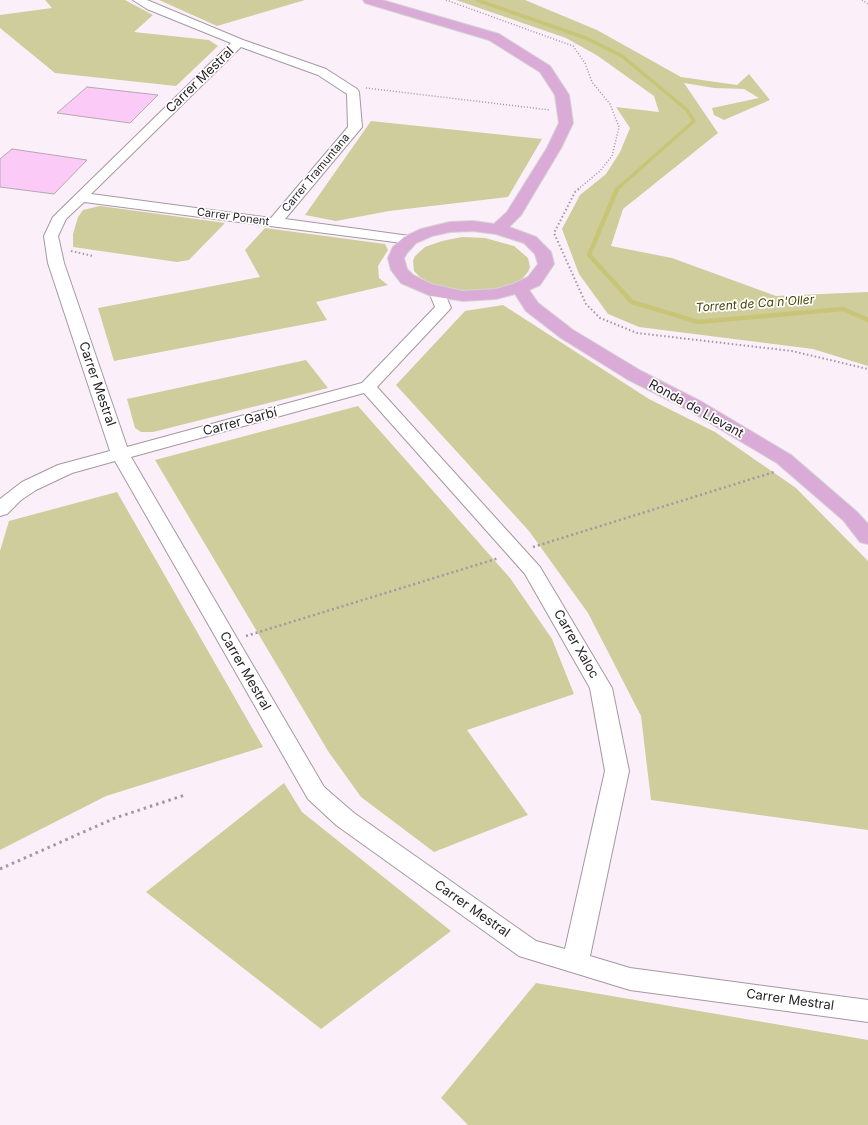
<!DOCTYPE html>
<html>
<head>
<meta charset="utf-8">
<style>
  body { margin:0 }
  canvas { display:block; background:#fbeff9 }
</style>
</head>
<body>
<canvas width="868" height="1125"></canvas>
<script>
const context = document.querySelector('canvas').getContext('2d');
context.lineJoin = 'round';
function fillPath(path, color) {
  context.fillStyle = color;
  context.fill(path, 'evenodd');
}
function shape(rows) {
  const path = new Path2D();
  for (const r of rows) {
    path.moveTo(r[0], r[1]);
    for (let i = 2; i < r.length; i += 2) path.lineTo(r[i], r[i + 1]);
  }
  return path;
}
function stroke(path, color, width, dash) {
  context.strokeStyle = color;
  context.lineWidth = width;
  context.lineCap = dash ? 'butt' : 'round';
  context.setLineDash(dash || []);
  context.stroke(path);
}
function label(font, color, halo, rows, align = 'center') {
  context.font = font + ' Inter,sans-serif';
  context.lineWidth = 3.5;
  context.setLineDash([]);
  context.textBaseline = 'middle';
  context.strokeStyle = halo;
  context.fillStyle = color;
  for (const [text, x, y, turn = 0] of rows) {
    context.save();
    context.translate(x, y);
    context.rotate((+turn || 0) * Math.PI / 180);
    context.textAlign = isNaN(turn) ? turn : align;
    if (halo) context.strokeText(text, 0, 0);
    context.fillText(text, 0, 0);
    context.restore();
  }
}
fillPath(shape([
  [45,0,125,0,153,15,134,32,209,40,218,46,176,86,55,73,0,28,0,15,52,8],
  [159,0,305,0,217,26],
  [456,0,525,0,597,30,681,77,737,85,749,74,770,100,724,120,714,115,712,108,759,98,744,89,714,88,684,83,718,133,623,209,611,246,672,258,776,296,868,292,868,366,813,349,639,327,608,314,579,274,562,229,580,195,606,174,620,152,630,128,616,107,659,112,654,96,598,56,566,38],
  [371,121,542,139,508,197,389,211,336,221,305,215],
  [100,206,218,222,225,223,189,260,177,262,73,247,73,234,78,217,83,210],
  [265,228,385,244,388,250,378,266,379,278,388,285,316,302,327,320,114,361,98,308,260,277,245,250],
  [462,237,485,238,514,246,528,258,530,267,528,272,521,280,509,286,498,289,473,292,457,291,435,286,420,277,414,271,413,261,415,256,425,247,442,241],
  [503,305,649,399,715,432,796,488,868,561,868,830,651,800,641,716,588,613,529,531,396,385,465,311],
  [306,360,328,388,153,432,141,432,135,428,127,399],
  [358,406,510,578,552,639,574,694,467,730,528,815,434,852,361,797,328,751,155,460],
  [117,492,263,747,106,796,0,850,0,551,9,521],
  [284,783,302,812,451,931,321,1029,146,892],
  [536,983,868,1040,868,1125,468,1125,441,1098]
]), '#cfcd9b');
stroke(shape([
  [477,0,586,38,622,56,687,110,694,121,616,190]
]), '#c9c577', 3.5);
stroke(shape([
  [617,189,589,255,632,302,698,322,843,309,868,320]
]), '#c9c577', 4.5);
const building = shape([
  [87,87,158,95,130,123,57,113,87,87],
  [12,149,87,160,54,194,0,187,0,159,12,149]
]);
fillPath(building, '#fccaf6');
stroke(building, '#b4a8b2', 1);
const minor = shape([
  [133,0,147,0,243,40,326,69,357,89,359,92,362,127,285,219,410,236,415,237,417,240,415,243,410,244,84,202,66,219,58,236,64,263,127,447,362,383,435,307,429,292,431,289,443,289,451,308,377,387,540,567,612,688,629,771,590,956,630,968,868,1000,868,1022,630,990,519,956,336,825,308,799,115,461,72,473,36,490,21,500,7,514,0,516,0,499,22,482,58,465,110,451,48,263,44,236,53,217,231,43,147,9,133,0],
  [241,47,318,75,347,94,348,127,271,218,91,194,241,47],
  [364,393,525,574,590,688,605,771,565,949,536,941,354,813,324,787,131,457,364,393]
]);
const major = shape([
  [363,0,382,0,499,34,550,66,569,95,573,123,561,148,521,215,509,227,536,237,551,252,554,264,540,285,529,290,538,303,573,330,641,371,702,402,791,455,857,512,868,524,868,544,860,542,843,520,777,463,688,410,627,379,561,338,526,311,515,294,496,299,463,301,431,296,401,283,391,270,388,258,393,247,404,237,421,229,450,222,473,221,494,224,507,212,547,148,559,123,555,95,540,72,489,40,365,3,363,0],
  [473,231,496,234,524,243,535,254,538,264,528,277,513,284,496,289,463,291,431,284,413,275,407,269,404,258,407,253,416,243,432,236,450,232,473,231]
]);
stroke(minor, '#a499a2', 2);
stroke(major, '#d4d3d4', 2);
stroke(shape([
  [446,0,573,46,585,63,592,82,610,104,619,127,612,156,600,171,577,190],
  [862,0,868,4],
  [366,88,550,110]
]), '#a198a0', 1.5, [1, 2]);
stroke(shape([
  [579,189,575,192,554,233,586,304,600,318,637,333,792,351,868,369],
  [71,251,93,256]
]), '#a198a0', 2, [1.5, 2.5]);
stroke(shape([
  [533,547,774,472],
  [246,636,499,558]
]), '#a198a0', 2.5, [2, 3]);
stroke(shape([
  [0,869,115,818,185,795]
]), '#a198a0', 3, [2.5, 4]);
fillPath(minor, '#fff');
fillPath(major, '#daabd6');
label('11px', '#272327', '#fff', [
  ["Carrer Tramuntana",316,173,-50],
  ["Carrer Ponent",233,217,8]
]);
label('italic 12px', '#464203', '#fff', [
  ["Torrent de Ca n'Oller",755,304,-4]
]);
label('13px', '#272327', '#fff', [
  ["Carrer Mestral",200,80,-44],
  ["Carrer Mestral",97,384,71],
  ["Ronda de Llevant",696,409,29],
  ["Carrer Garbí",240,422,-15],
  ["Carrer Xaloc",576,644,60],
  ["Carrer Mestral",245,671,60],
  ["Carrer Mestral",472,909,35],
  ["Carrer Mestral",790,1000,8]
]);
</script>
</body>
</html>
